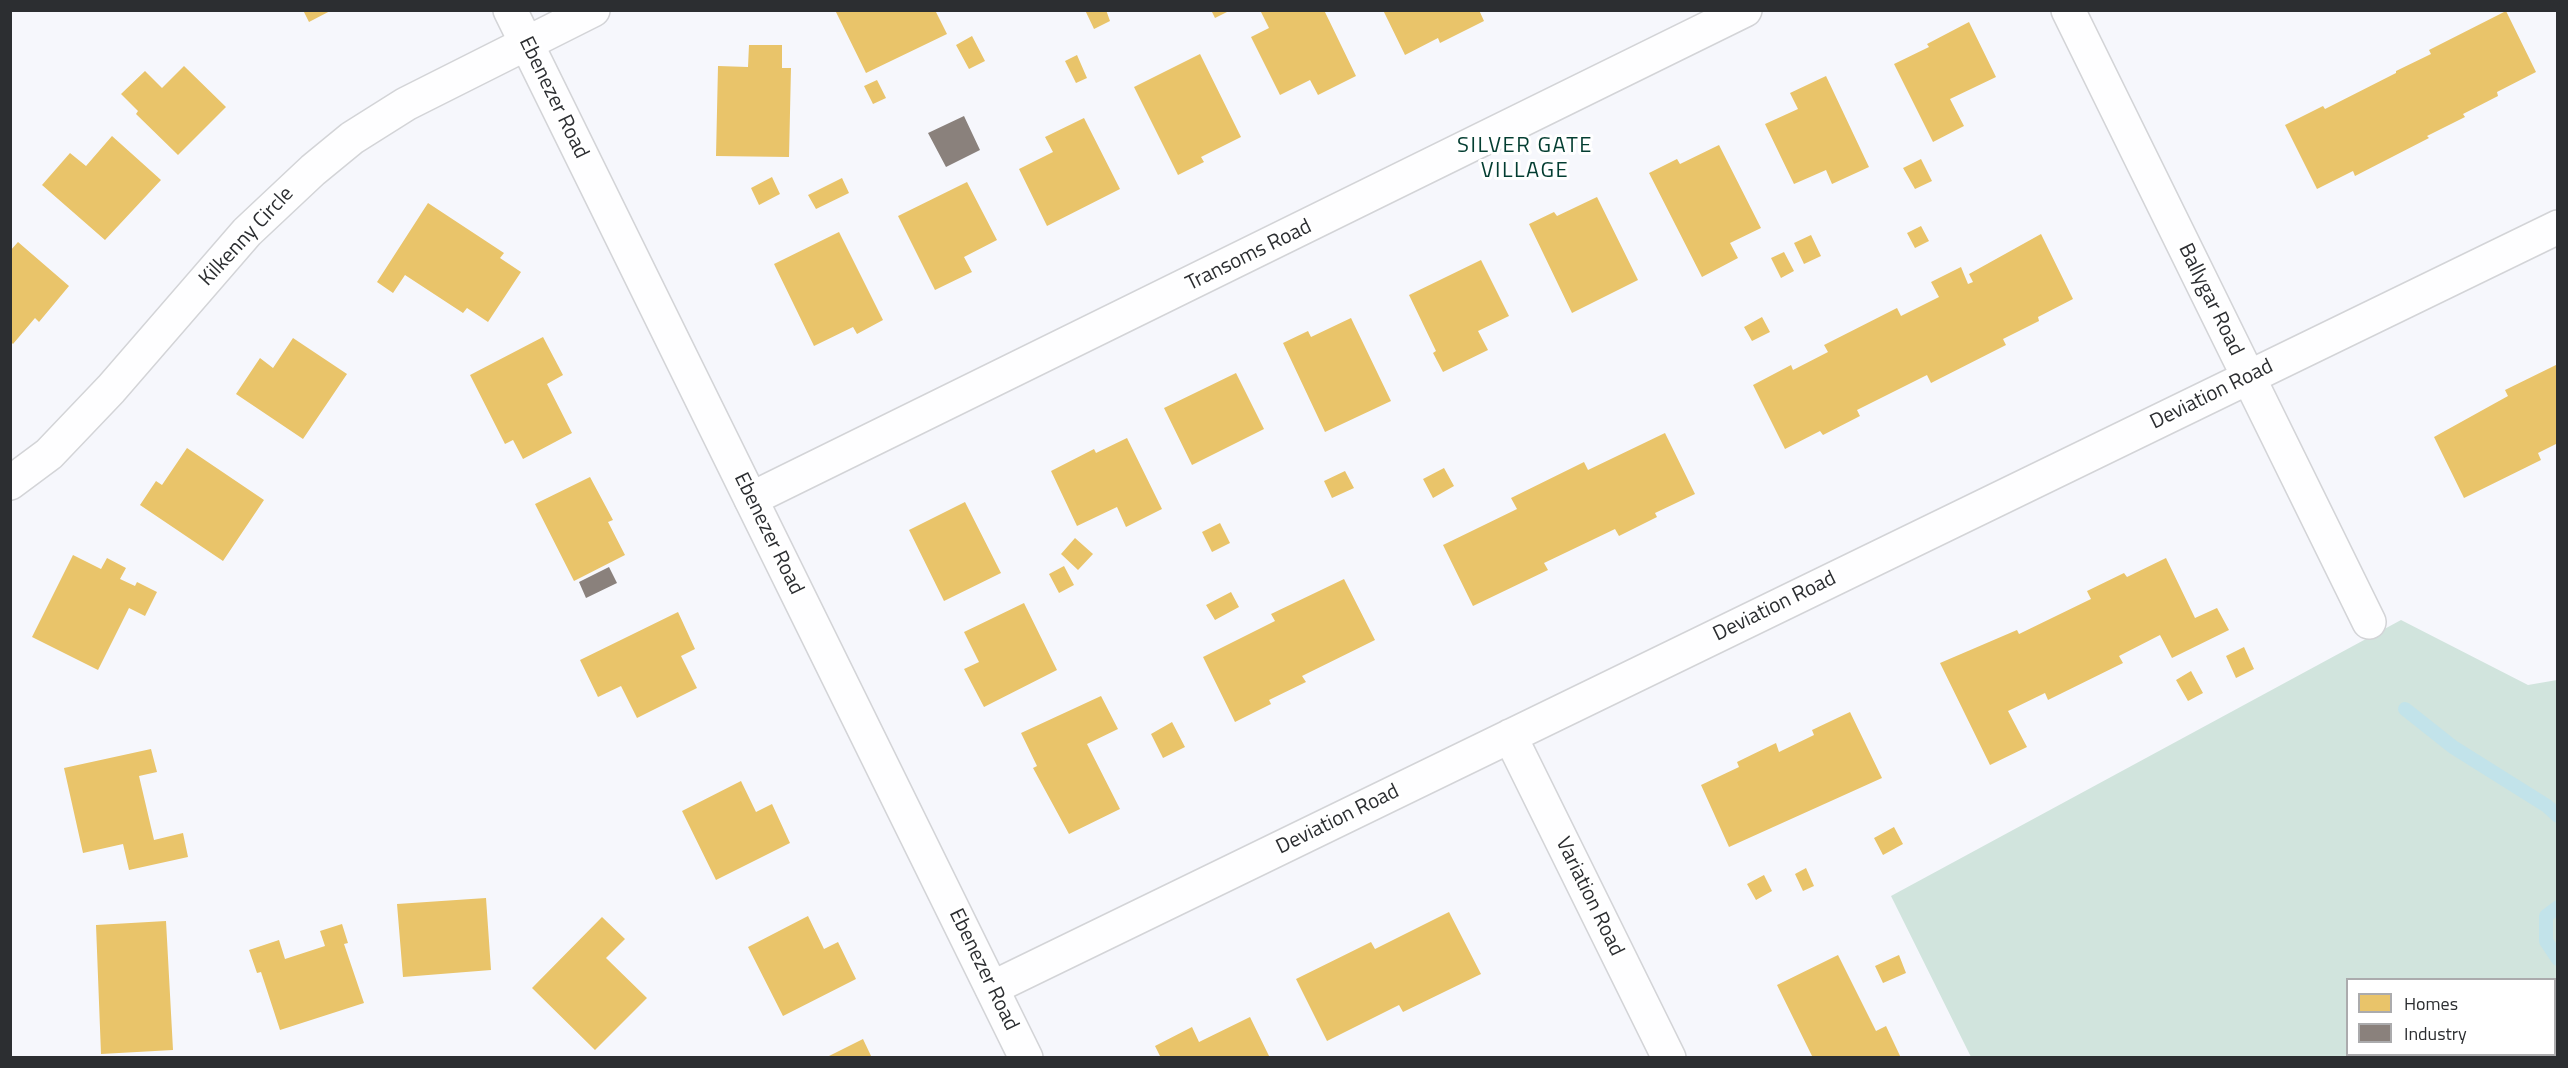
<!DOCTYPE html>
<html>
<head>
<meta charset="utf-8">
<style>
  body { margin:0 }
  #map { position:relative; width:2568px; height:1068px; overflow:hidden; background:#f6f7fc; font-family:"Titillium Web",sans-serif }
  canvas { display:block }
  .frame { position:absolute; inset:0; border:12px solid #2c2e31; pointer-events:none }
  .legend { position:absolute; left:2346px; top:978px; width:210px; height:78px; box-sizing:border-box; background:#fff; border:2px solid #ababad; margin:0; padding:8px 10px; list-style:none; font-size:18px; color:#2c2e31 }
  .legend li { display:flex; align-items:center; gap:12px; height:30px }
  .legend b { width:30px; border:2px solid #ababad }
</style>
</head>
<body>
<div id="map">
<canvas width="2568" height="1068"></canvas>
<div class="frame"></div>
<ul class="legend">
<li><b style="height:16px;background:#e9c46a"></b>Homes</li>
<li><b style="height:16px;background:#8a817c"></b>Industry</li>
</ul>
</div>
<script>
const context = document.querySelector('canvas').getContext('2d');
context.lineJoin = 'round';
function fillPath(path, color) {
  context.fillStyle = color;
  context.fill(path, 'evenodd');
}
function shape(rows) {
  const path = new Path2D();
  for (const r of rows) {
    path.moveTo(r[0], r[1]);
    for (let i = 2; i < r.length; i += 2) path.lineTo(r[i], r[i + 1]);
  }
  return path;
}
function stroke(path, color, width, dash) {
  context.strokeStyle = color;
  context.lineWidth = width;
  context.lineCap = dash ? 'butt' : 'round';
  context.setLineDash(dash || []);
  context.stroke(path);
}
function label(font, color, halo, rows, align = 'center') {
  context.font = font + ' "Titillium Web",sans-serif';
  context.lineWidth = 6;
  context.setLineDash([]);
  context.textBaseline = 'middle';
  context.strokeStyle = halo;
  context.fillStyle = color;
  for (const [text, x, y, turn = 0] of rows) {
    context.save();
    context.translate(x, y);
    context.rotate((+turn || 0) * Math.PI / 180);
    context.textAlign = isNaN(turn) ? turn : align;
    if (halo) context.strokeText(text, 0, 0);
    context.fillText(text, 0, 0);
    context.restore();
  }
}
fillPath(shape([
  [2401,620,2528,685,2557,680,2557,1057,1971,1057,1891,896],
  [2348,980,2554,980,2554,1054,2348,1054]
]), '#d1e4dd');
fillPath(shape([
  [303,10,332,10,309,22],
  [835,10,935,10,947,34,866,73],
  [1085,10,1106,10,1110,21,1094,29],
  [1211,10,1231,10,1215,18],
  [1260,10,1324,10,1356,76,1318,95,1310,80,1280,95,1251,37,1269,28],
  [1383,10,1479,10,1484,21,1440,43,1438,38,1405,55],
  [2506,11,2536,72,2497,92,2498,96,2463,114,2465,117,2427,136,2429,138,2355,176,2353,171,2317,189,2285,125,2323,106,2325,109,2396,73,2396,71,2431,54,2429,50],
  [1969,22,1996,77,1950,99,1964,126,1933,142,1894,64,1929,47,1927,44],
  [972,36,985,61,969,69,956,45],
  [749,45,782,45,782,68,791,68,789,157,716,156,718,66,748,67],
  [1200,54,1241,137,1201,157,1204,162,1178,175,1134,87],
  [1077,55,1087,78,1076,83,1065,61],
  [184,66,226,107,178,155,136,114,138,111,121,94,145,71,162,88],
  [1826,76,1869,167,1832,184,1826,170,1794,184,1765,124,1798,109,1790,93],
  [877,80,886,98,873,104,864,86],
  [1084,118,1120,189,1047,226,1019,169,1053,152,1045,137],
  [112,136,161,180,105,240,42,185,70,153,86,166],
  [1719,145,1761,228,1730,243,1738,258,1702,277,1649,173,1677,159,1680,164],
  [1921,159,1932,181,1915,189,1903,168],
  [772,177,780,194,759,205,751,188],
  [842,178,849,193,816,209,808,195],
  [967,182,997,240,964,257,972,272,935,290,898,216],
  [1597,197,1638,280,1572,313,1529,224,1554,212,1557,216],
  [428,203,504,253,500,258,521,272,488,322,467,308,463,313,405,275,393,293,377,282],
  [1921,226,1929,241,1915,248,1907,233],
  [839,232,883,320,857,334,853,327,814,346,774,264],
  [2041,234,2073,299,2038,317,2039,321,2003,339,2006,345,1931,383,1927,375,1857,410,1860,416,1823,435,1820,431,1785,449,1753,385,1791,365,1793,370,1828,352,1824,345,1897,308,1901,316,1939,297,1931,282,1961,267,1968,284,1973,282,1969,274],
  [1811,235,1821,256,1804,264,1794,243],
  [18,242,69,286,39,322,35,318,13,344,10,341,10,251],
  [1784,252,1794,271,1781,278,1771,258],
  [1481,260,1509,316,1478,331,1488,350,1443,372,1433,353,1436,351,1409,295],
  [1762,317,1770,332,1752,341,1744,327],
  [1351,318,1391,401,1325,432,1283,343,1308,331,1311,337],
  [543,337,563,375,547,384,572,433,523,459,513,440,505,444,470,375],
  [293,338,347,374,303,439,236,394,260,358,273,368],
  [2558,364,2558,443,2538,453,2541,460,2464,498,2434,437,2508,396,2505,390],
  [1236,373,1264,429,1192,465,1164,408],
  [1665,433,1695,494,1655,513,1657,517,1619,536,1615,529,1544,563,1548,570,1473,606,1443,545,1517,509,1511,498,1584,462,1588,470],
  [1127,438,1162,509,1126,527,1117,507,1077,526,1051,471,1094,449,1096,453],
  [187,448,264,500,223,561,140,505,156,481,162,485],
  [1444,468,1454,486,1433,498,1423,479],
  [1345,471,1354,488,1332,498,1324,481],
  [590,477,613,520,608,522,625,555,574,581,535,504],
  [965,502,1001,573,944,601,909,530],
  [1220,523,1230,543,1212,552,1202,532],
  [1075,538,1093,554,1078,570,1061,554],
  [73,555,101,569,107,558,126,568,120,579,135,586,137,582,157,592,145,616,129,608,98,670,32,637],
  [2166,558,2195,618,2217,608,2229,630,2172,658,2160,635,2119,656,2123,663,2048,700,2045,693,2008,711,2027,747,1990,765,1940,663,2017,630,2019,634,2091,599,2087,591,2124,573,2127,577],
  [1064,566,1074,585,1059,593,1049,574],
  [1344,579,1375,640,1302,676,1306,682,1269,700,1271,704,1235,722,1203,657,1275,621,1271,614],
  [1231,592,1239,607,1215,620,1206,605],
  [1024,603,1057,670,984,707,964,669,979,662,964,632],
  [678,612,695,649,681,656,697,688,637,718,621,686,598,697,580,660],
  [2244,647,2254,669,2236,678,2226,656],
  [2191,671,2203,693,2188,701,2176,680],
  [1101,696,1118,729,1087,744,1120,809,1069,834,1033,768,1037,766,1021,733],
  [1850,712,1882,778,1729,847,1701,785,1739,767,1737,762,1776,743,1779,752,1814,735,1812,730],
  [1172,722,1185,747,1163,758,1151,734],
  [151,749,157,772,139,776,154,840,183,833,188,857,129,870,123,844,83,853,64,768],
  [741,781,756,812,772,804,790,843,716,880,682,811],
  [1894,827,1903,844,1883,855,1874,838],
  [1806,868,1814,886,1803,891,1795,874],
  [1764,875,1772,891,1756,900,1747,884],
  [486,898,491,970,403,977,397,904],
  [1449,912,1481,974,1403,1012,1399,1005,1327,1041,1296,979,1371,942,1375,949],
  [808,916,824,949,838,942,856,979,783,1016,748,947],
  [602,917,625,939,606,958,647,998,595,1050,532,988],
  [166,921,173,1050,101,1054,96,925],
  [342,924,348,943,344,944,364,1003,280,1030,261,972,257,973,249,950,279,940,285,959,325,946,320,931],
  [1838,955,1876,1031,1886,1026,1901,1058,1813,1058,1777,985],
  [1899,955,1906,973,1883,983,1875,966],
  [1250,1017,1270,1058,1161,1058,1155,1046,1192,1027,1199,1042],
  [863,1039,872,1058,825,1058]
]), '#e9c46a');
fillPath(shape([
  [964,116,980,150,946,167,928,133],
  [609,567,617,583,586,598,579,582]
]), '#8a817c');
stroke(shape([
  [2405,709,2453,747,2547,806,2558,816],
  [2558,907,2546,916,2546,941,2558,959]
]), '#c2e3ea', 14);
const minor = shape([
  [2068,10,2369,622],
  [10,483,49,454,111,389,247,232,313,170,352,138,406,104,593,10],
  [751,499,1745,10],
  [1510,736,1669,1058],
  [992,988,2558,227]
]);
const tertiary = shape([
  [510,10,1026,1058]
]);
stroke(minor, '#d3d4d7', 36);
stroke(tertiary, '#d3d4d7', 36);
stroke(minor, '#fefeff', 33);
stroke(tertiary, '#fefeff', 33);
label('21px', '#2c2e31', '#fff', [
  ["Ebenezer Road",553,98,64],
  ["Kilkenny Circle",247,237,-47],
  ["Transoms Road",1249,256,-26],
  ["Ballygar Road",2210,300,64],
  ["Deviation Road",2212,395,-26],
  ["Ebenezer Road",768,534,64],
  ["Deviation Road",1775,607,-26],
  ["Deviation Road",1338,820,-26],
  ["Variation Road",1589,897,64],
  ["Ebenezer Road",983,970,64]
]);
context.letterSpacing = '1.5px';
label('22px', '#033d31', '#fff', [
  ["SILVER GATE",1525,147],
  ["VILLAGE",1525,172]
]);
context.letterSpacing = '0px';
</script>
</body>
</html>
